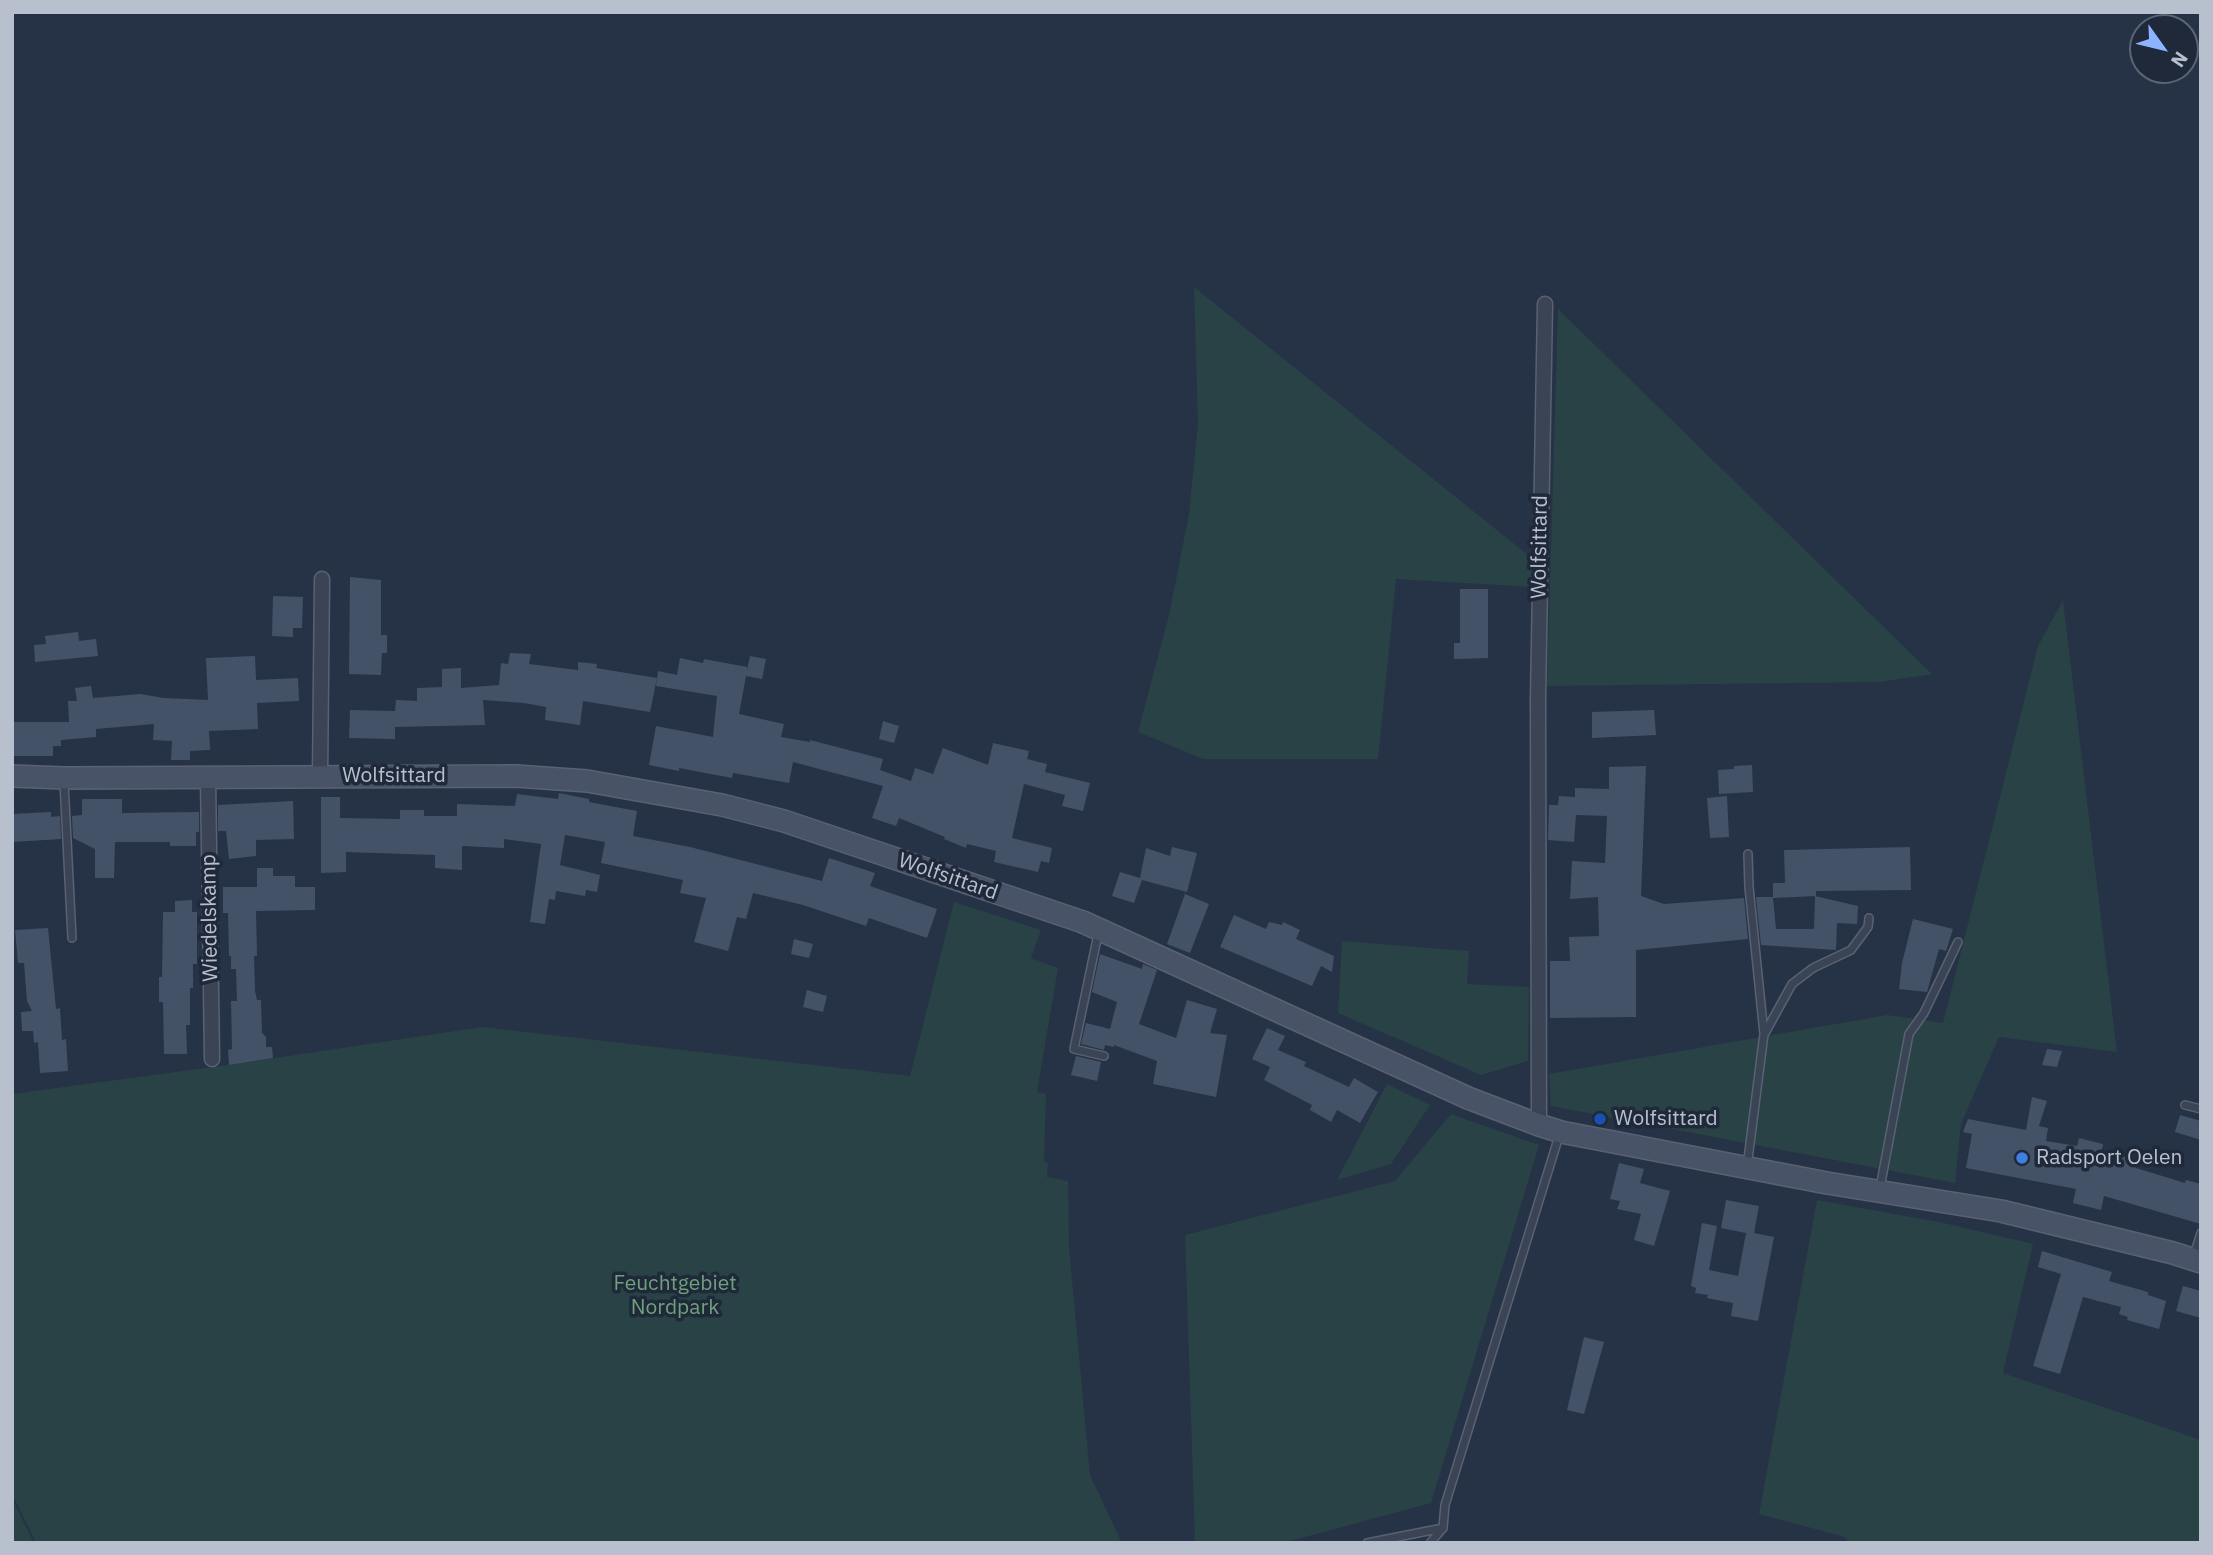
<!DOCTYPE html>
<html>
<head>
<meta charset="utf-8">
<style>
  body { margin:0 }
  #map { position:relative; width:2213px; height:1555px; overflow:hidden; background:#263246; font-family:"IBM Plex Sans",sans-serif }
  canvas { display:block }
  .frame { position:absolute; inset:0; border:14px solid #b8c0ce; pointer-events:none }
  .north { position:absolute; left:2129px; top:14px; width:70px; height:70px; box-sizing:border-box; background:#1f293a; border:2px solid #5c6575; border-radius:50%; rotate:124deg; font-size:19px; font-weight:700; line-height:28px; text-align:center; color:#b8c0ce }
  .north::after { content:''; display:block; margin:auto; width:24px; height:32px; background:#8cb4ff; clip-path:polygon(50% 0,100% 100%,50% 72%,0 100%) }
</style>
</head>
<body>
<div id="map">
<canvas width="2213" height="1555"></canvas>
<div class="frame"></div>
<div class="north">N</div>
</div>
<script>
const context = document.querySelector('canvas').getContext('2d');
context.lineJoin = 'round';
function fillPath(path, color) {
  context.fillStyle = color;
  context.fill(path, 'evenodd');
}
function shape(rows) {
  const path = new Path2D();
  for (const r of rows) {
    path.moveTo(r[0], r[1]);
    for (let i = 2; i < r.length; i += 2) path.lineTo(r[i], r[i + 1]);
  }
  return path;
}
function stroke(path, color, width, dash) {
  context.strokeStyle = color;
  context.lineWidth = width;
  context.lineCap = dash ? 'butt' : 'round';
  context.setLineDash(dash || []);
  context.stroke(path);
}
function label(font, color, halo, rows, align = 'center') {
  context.font = font + ' "IBM Plex Sans",sans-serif';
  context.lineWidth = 7;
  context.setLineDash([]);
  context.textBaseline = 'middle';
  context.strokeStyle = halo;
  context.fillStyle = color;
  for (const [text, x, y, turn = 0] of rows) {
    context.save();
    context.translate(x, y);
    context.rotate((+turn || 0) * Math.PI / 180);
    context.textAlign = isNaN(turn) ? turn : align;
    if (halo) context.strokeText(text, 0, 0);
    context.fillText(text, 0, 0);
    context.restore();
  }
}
fillPath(shape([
  [1194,287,1533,559,1533,587,1396,579,1378,759,1203,759,1138,732,1169,615,1189,514,1198,424],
  [1558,309,1932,674,1880,682,1547,686],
  [2063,600,2117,1052,1999,1037,1961,1124,1955,1183,1551,1106,1549,1074,1887,1015,1943,1023,2038,646],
  [954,902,1041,930,1031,958,1058,968,1037,1092,1046,1094,1044,1161,1048,1163,1047,1177,1068,1181,1069,1247,1090,1475,1122,1543,36,1543,12,1494,12,1094,235,1064,482,1027,910,1076],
  [1342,941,1469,951,1467,984,1529,987,1528,1061,1481,1075,1338,1013],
  [1387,1084,1430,1105,1391,1164,1337,1180],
  [1451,1114,1539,1145,1431,1503,1283,1543,1195,1543,1185,1235,1395,1181],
  [1817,1200,1944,1223,2033,1244,2003,1373,2201,1440,2201,1543,1849,1543,1845,1537,1759,1514],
  [12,1498,34,1543,12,1543]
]), '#284246');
fillPath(shape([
  [350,577,381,580,381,635,387,635,387,653,382,653,381,675,349,674],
  [1460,589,1488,589,1488,658,1454,659,1454,643,1460,643],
  [273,596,303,597,302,628,293,628,293,637,272,636],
  [78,632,79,641,96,639,98,656,35,662,34,645,46,644,45,636],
  [510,653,531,654,529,664,578,670,578,662,597,664,596,668,657,678,650,712,583,701,580,725,545,720,546,707,524,703,483,700,485,725,395,727,395,739,349,738,350,710,395,711,396,700,417,701,417,688,442,687,442,669,461,668,461,688,499,685,501,663,508,664],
  [255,656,256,680,298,678,299,701,257,703,258,729,209,731,210,750,190,751,190,760,171,760,172,741,153,740,154,724,96,729,96,737,61,740,61,746,53,746,53,756,12,756,12,722,69,722,68,701,77,701,75,688,91,686,93,698,140,694,164,698,208,700,206,658],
  [750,656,766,659,762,679,746,676,739,714,784,724,781,737,810,742,810,740,883,759,880,770,911,781,915,768,933,774,943,748,988,765,993,743,1029,751,1027,759,1047,764,1045,772,1090,783,1083,811,1062,806,1065,795,1024,784,1012,838,1052,848,1049,863,1041,861,1038,872,994,862,996,851,967,844,966,848,944,839,945,837,899,818,896,826,872,818,883,786,793,762,789,783,733,773,732,778,679,768,679,771,649,765,656,726,713,737,717,696,656,686,658,671,677,675,680,658,703,663,704,659,747,667,747,670],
  [1654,710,1656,735,1592,738,1592,712],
  [883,721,899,726,894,743,879,739],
  [1752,765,1753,792,1719,794,1718,770,1734,769,1734,766],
  [1646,766,1641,896,1664,904,1744,898,1748,939,1636,950,1636,1017,1550,1018,1550,961,1570,961,1569,937,1599,936,1598,897,1570,899,1572,861,1605,863,1607,816,1576,815,1574,842,1548,840,1549,805,1558,805,1559,796,1575,797,1575,788,1609,789,1609,767],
  [559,793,589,799,589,802,637,811,633,836,690,847,822,881,829,858,875,873,870,886,937,909,927,938,869,918,866,926,803,905,753,893,746,919,737,917,728,951,694,942,706,898,680,893,683,880,601,863,605,842,565,835,560,865,600,875,597,892,586,890,585,896,556,891,555,900,549,899,545,924,530,922,541,844,504,839,504,848,462,846,462,870,435,868,435,855,346,852,346,872,321,873,321,797,340,797,340,818,400,819,400,810,424,810,424,816,457,816,457,804,515,806,517,794,558,799],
  [1727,796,1729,837,1710,838,1707,798],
  [82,799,122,799,122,813,199,812,199,832,196,832,196,846,170,846,170,842,115,842,114,878,95,878,95,849,73,838,72,816,82,815],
  [293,801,294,839,256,840,256,856,229,859,226,831,218,831,218,805],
  [51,812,51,817,60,816,61,839,12,842,12,814],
  [1172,847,1197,853,1187,892,1142,880,1134,903,1112,896,1120,872,1140,878,1146,848,1170,856],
  [1910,847,1911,890,1816,891,1816,896,1773,898,1776,929,1814,929,1815,896,1858,906,1857,924,1837,923,1836,950,1761,945,1756,897,1773,897,1773,883,1785,883,1784,850],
  [257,868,273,868,273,876,295,876,295,887,315,887,315,910,256,911,257,956,254,956,255,991,257,1000,261,1000,262,1033,266,1037,266,1047,272,1047,273,1058,229,1065,228,1050,232,1049,231,1001,237,1001,236,969,231,969,231,956,229,956,228,913,223,913,223,887,257,887],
  [1185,894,1209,904,1190,953,1167,944],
  [192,900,192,912,197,912,197,964,193,964,193,988,190,988,190,1025,186,1025,187,1054,164,1054,163,1002,159,1002,159,977,162,977,163,912,175,912,175,901],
  [1234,915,1266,929,1269,922,1282,925,1283,922,1300,930,1296,939,1334,956,1332,972,1321,966,1312,986,1220,947],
  [1913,919,1953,929,1946,951,1939,949,1927,992,1899,989,1902,963],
  [48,928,56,1009,60,1008,62,1040,66,1039,68,1071,40,1073,38,1042,34,1043,33,1031,22,1031,21,1012,32,1011,27,1001,24,963,18,963,15,930],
  [794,939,813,944,809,958,791,954],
  [1100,954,1142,969,1143,964,1157,970,1139,1024,1176,1038,1187,1000,1217,1009,1210,1033,1227,1035,1216,1097,1153,1084,1157,1061,1114,1045,1114,1047,1105,1045,1104,1050,1081,1044,1086,1023,1110,1029,1117,1002,1092,992],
  [807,990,827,996,823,1012,803,1007],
  [1267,1028,1285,1036,1278,1050,1306,1062,1304,1066,1349,1087,1354,1078,1378,1092,1360,1123,1337,1110,1331,1122,1310,1110,1312,1105,1264,1080,1270,1067,1252,1059],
  [2047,1049,2062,1051,2057,1067,2042,1065],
  [1076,1056,1101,1062,1097,1081,1071,1075],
  [2032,1097,2047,1101,2039,1126,2048,1128,2046,1141,2077,1146,2079,1138,2103,1144,2102,1150,2139,1160,2136,1168,2185,1183,2186,1180,2201,1184,2201,1224,2104,1196,2101,1210,2073,1203,2076,1189,1966,1168,1972,1134,1963,1132,1968,1119,2026,1130],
  [2180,1115,2201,1121,2201,1140,2175,1132],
  [1619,1163,1644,1169,1640,1183,1670,1191,1654,1246,1634,1240,1641,1214,1617,1209,1620,1201,1610,1199],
  [1726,1200,1759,1206,1754,1233,1774,1237,1758,1321,1731,1316,1733,1303,1707,1298,1708,1295,1695,1293,1696,1288,1691,1286,1702,1223,1717,1226,1709,1270,1738,1276,1746,1233,1721,1228],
  [2042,1251,2112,1272,2109,1281,2148,1292,2148,1295,2166,1301,2159,1329,2127,1320,2128,1317,2119,1314,2121,1307,2083,1297,2060,1374,2033,1366,2061,1274,2038,1267],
  [2183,1286,2201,1291,2201,1318,2176,1311],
  [1584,1337,1604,1342,1584,1414,1567,1410]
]), '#445268');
const lane = shape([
  [64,782,72,938],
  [1098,934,1074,1049,1104,1056],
  [1765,1033,1792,984,1813,968,1851,950,1868,927,1869,918],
  [2185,1105,2201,1109],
  [1747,1167,1764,1034,1749,887,1748,854],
  [1880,1188,1909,1034,1924,1013,1958,942],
  [2194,1255,2201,1233],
  [1367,1543,1443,1528,1445,1505,1559,1136],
  [1430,1543,1443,1528]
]);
const street = shape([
  [320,776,322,579],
  [208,778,212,1059],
  [1539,1125,1538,698,1545,304]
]);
const secondary = shape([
  [12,776,64,778,516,776,587,781,722,805,784,821,1083,922,1468,1098,1539,1125,1561,1132,1827,1183,2001,1211,2173,1253,2201,1262]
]);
stroke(lane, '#596272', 10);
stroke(street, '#596272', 17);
stroke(secondary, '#596272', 24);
stroke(lane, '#3a4455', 7);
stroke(street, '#3a4455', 14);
stroke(secondary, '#485368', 21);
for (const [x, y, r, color] of [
  [1600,1119,7,"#1a4fb4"],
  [2022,1158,7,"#3f7fe0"]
]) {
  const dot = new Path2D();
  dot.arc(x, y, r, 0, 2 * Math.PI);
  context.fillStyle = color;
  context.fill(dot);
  stroke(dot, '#1f293a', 2.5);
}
label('21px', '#b8c0ce', '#1f293a', [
  ["Wolfsittard",1540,547,-89],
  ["Wolfsittard",394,776],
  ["Wolfsittard",948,877,19],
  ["Wiedelskamp",210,918,-91]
]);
label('21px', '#b8c0ce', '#1f293a', [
  ["Wolfsittard",1614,1119],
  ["Radsport Oelen",2036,1158]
], 'left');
label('21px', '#6ea17b', '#1f293a', [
  ["Feuchtgebiet",675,1284],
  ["Nordpark",675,1308]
]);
</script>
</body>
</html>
